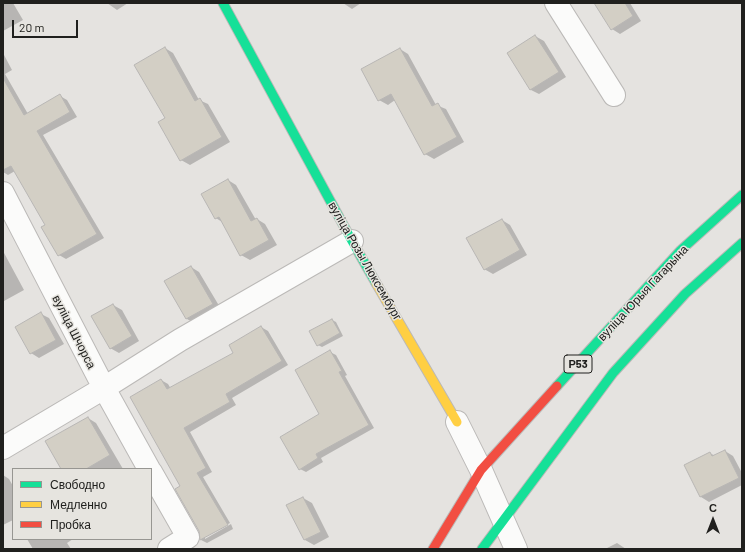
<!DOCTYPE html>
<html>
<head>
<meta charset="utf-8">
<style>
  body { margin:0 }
  #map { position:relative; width:745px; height:552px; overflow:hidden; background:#e5e3e0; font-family:Barlow,sans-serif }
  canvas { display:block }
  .frame { position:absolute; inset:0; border:4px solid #20201e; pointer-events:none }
  .legend { position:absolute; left:12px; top:468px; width:140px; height:72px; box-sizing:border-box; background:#e6e4df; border:1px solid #979692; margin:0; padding:5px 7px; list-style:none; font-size:12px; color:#20201e }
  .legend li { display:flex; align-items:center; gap:8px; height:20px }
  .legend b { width:20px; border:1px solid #979692 }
  .north { position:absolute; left:693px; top:500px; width:40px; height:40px; -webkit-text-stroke:3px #e6e4df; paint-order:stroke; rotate:0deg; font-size:11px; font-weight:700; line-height:16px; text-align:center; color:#20201e }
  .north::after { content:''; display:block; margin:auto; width:14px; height:18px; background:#20201e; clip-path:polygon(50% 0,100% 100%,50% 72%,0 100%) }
  .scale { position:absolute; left:12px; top:20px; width:66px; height:18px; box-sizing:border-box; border:2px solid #20201e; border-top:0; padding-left:5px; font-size:12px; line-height:14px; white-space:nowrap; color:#20201e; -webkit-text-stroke:3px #e6e4df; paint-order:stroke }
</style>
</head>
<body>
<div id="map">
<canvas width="745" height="552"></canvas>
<div class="frame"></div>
<ul class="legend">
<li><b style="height:5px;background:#16e098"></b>Свободно</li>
<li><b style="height:5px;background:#ffcf43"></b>Медленно</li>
<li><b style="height:5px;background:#f24e42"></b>Пробка</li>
</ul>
<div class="north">С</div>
<div class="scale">20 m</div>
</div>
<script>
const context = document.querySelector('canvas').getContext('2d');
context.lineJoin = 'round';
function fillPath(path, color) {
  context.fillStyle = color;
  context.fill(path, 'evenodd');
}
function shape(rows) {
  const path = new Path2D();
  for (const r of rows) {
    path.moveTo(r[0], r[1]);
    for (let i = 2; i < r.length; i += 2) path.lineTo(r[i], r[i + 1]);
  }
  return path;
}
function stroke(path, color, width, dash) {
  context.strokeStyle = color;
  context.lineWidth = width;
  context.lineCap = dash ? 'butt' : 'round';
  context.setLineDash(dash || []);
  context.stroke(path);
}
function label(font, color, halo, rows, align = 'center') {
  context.font = font + ' Barlow,sans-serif';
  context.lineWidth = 3;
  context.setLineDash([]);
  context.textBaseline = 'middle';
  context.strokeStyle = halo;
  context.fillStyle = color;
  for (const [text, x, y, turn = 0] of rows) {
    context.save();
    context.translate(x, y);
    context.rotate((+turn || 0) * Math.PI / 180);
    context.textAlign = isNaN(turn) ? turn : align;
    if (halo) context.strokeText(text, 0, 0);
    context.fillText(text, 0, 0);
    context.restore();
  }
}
fillPath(shape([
  [3,3,13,3,23,20,3,31],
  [107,3,128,3,117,10],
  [343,3,361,3,352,9],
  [595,3,630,3,641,21,620,34,612,29],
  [535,36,544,41,566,77,539,94,531,90,508,54],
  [165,48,173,53,199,100,208,104,230,142,190,165,181,160],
  [400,49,408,54,436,105,446,109,464,142,434,159,425,154,395,100,388,105,379,100],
  [3,53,12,70,5,74,28,114,60,96,67,100,77,117,43,135,104,238,66,259,59,255,46,225,15,171,8,175,3,172],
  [228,180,236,185,256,220,257,219,265,224,277,245,250,260,241,255,222,222,216,218],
  [502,220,510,225,527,255,493,274,484,269],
  [3,251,24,290,4,301,3,300],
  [191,267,199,272,221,309,196,324,187,319,166,281],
  [113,305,122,310,139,341,119,353,110,348],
  [41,314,49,318,64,344,39,358,31,353],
  [332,320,336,322,343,336,322,347,318,345],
  [261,327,268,331,288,365,232,398,236,405,190,432,212,472,203,477,230,523,205,536,205,539,231,524,233,529,207,543,201,540,200,530,182,486,161,380,168,384,171,389,234,353],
  [330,352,336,355,347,375,345,376,374,428,321,458,323,462,306,472,300,469,321,414],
  [88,418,96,423,123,469,62,469],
  [725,451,733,456,742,473,742,485,709,502,701,497,685,466,710,453,715,456],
  [3,475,9,479,13,486,13,520,3,525],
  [303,498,312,503,329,537,314,545,305,540,288,506],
  [27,539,73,539,67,543,71,549,33,549],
  [617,543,626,549,605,549]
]), '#0003');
const building = shape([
  [594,3,625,3,633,16,611,30,594,3],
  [535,35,559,72,530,90,507,53,535,35],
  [165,47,195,101,200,98,222,137,180,161,158,122,165,118,134,65,165,47],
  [400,48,432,106,438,103,457,137,424,155,391,94,378,101,361,69,400,48],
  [3,78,24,115,60,94,70,112,37,131,97,234,58,256,41,227,45,225,11,166,3,170,3,78],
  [228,179,251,221,257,218,269,240,240,256,219,217,215,219,201,194,228,179],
  [502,219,520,250,484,270,466,238,502,219],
  [191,266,213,304,186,319,164,281,191,266],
  [113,304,132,336,110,349,91,316,113,304],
  [41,312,56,340,30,354,15,327,41,312],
  [332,319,340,333,317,346,309,331,332,319],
  [261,326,282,361,226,394,230,402,184,428,206,468,197,473,228,525,200,540,199,531,175,489,180,486,130,397,161,379,167,389,233,353,229,345,261,326],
  [330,350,342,371,339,372,369,425,316,454,318,458,299,470,280,437,319,414,295,370,330,350],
  [88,417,110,455,86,469,61,469,45,441,88,417],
  [725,450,739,478,700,497,684,465,710,452,712,456,725,450],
  [303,497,321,532,304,540,286,505,303,497]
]);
fillPath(building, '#d3cfc5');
stroke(building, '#b8b6b4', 1);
const street = shape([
  [556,3,614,95],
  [3,193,104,388,149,469],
  [457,422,481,470,516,549],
  [3,448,104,388,180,340,352,241],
  [151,472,188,537,169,549]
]);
const fast = shape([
  [223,3,352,241,376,283],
  [557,386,681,250,742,195],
  [482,549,613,373,685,294,742,243]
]);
const slow = shape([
  [376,283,457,422]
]);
const jam = shape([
  [433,549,481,470,557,386]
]);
stroke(street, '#bbb9b7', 24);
stroke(fast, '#bbb9b7', 11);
stroke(slow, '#bbb9b7', 11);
stroke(jam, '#bbb9b7', 11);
stroke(street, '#fbfbfa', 22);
stroke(fast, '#16e098', 9);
stroke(slow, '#ffcf43', 9);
stroke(jam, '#f24e42', 9);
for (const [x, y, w] of [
  [578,364,28]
]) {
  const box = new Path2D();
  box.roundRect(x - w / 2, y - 9, w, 18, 3);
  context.fillStyle = '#e6e4df';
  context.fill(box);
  stroke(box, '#20201e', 1);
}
label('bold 11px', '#20201e', null, [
  ["Р53",578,364]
]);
label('12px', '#20201e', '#e6e4df', [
  ["вуліца Розы Люксембург",365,261,60],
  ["вуліца Юрыя Гагарына",643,293,-47],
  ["вуліца Шчорса",74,332,63]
]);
</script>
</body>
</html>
